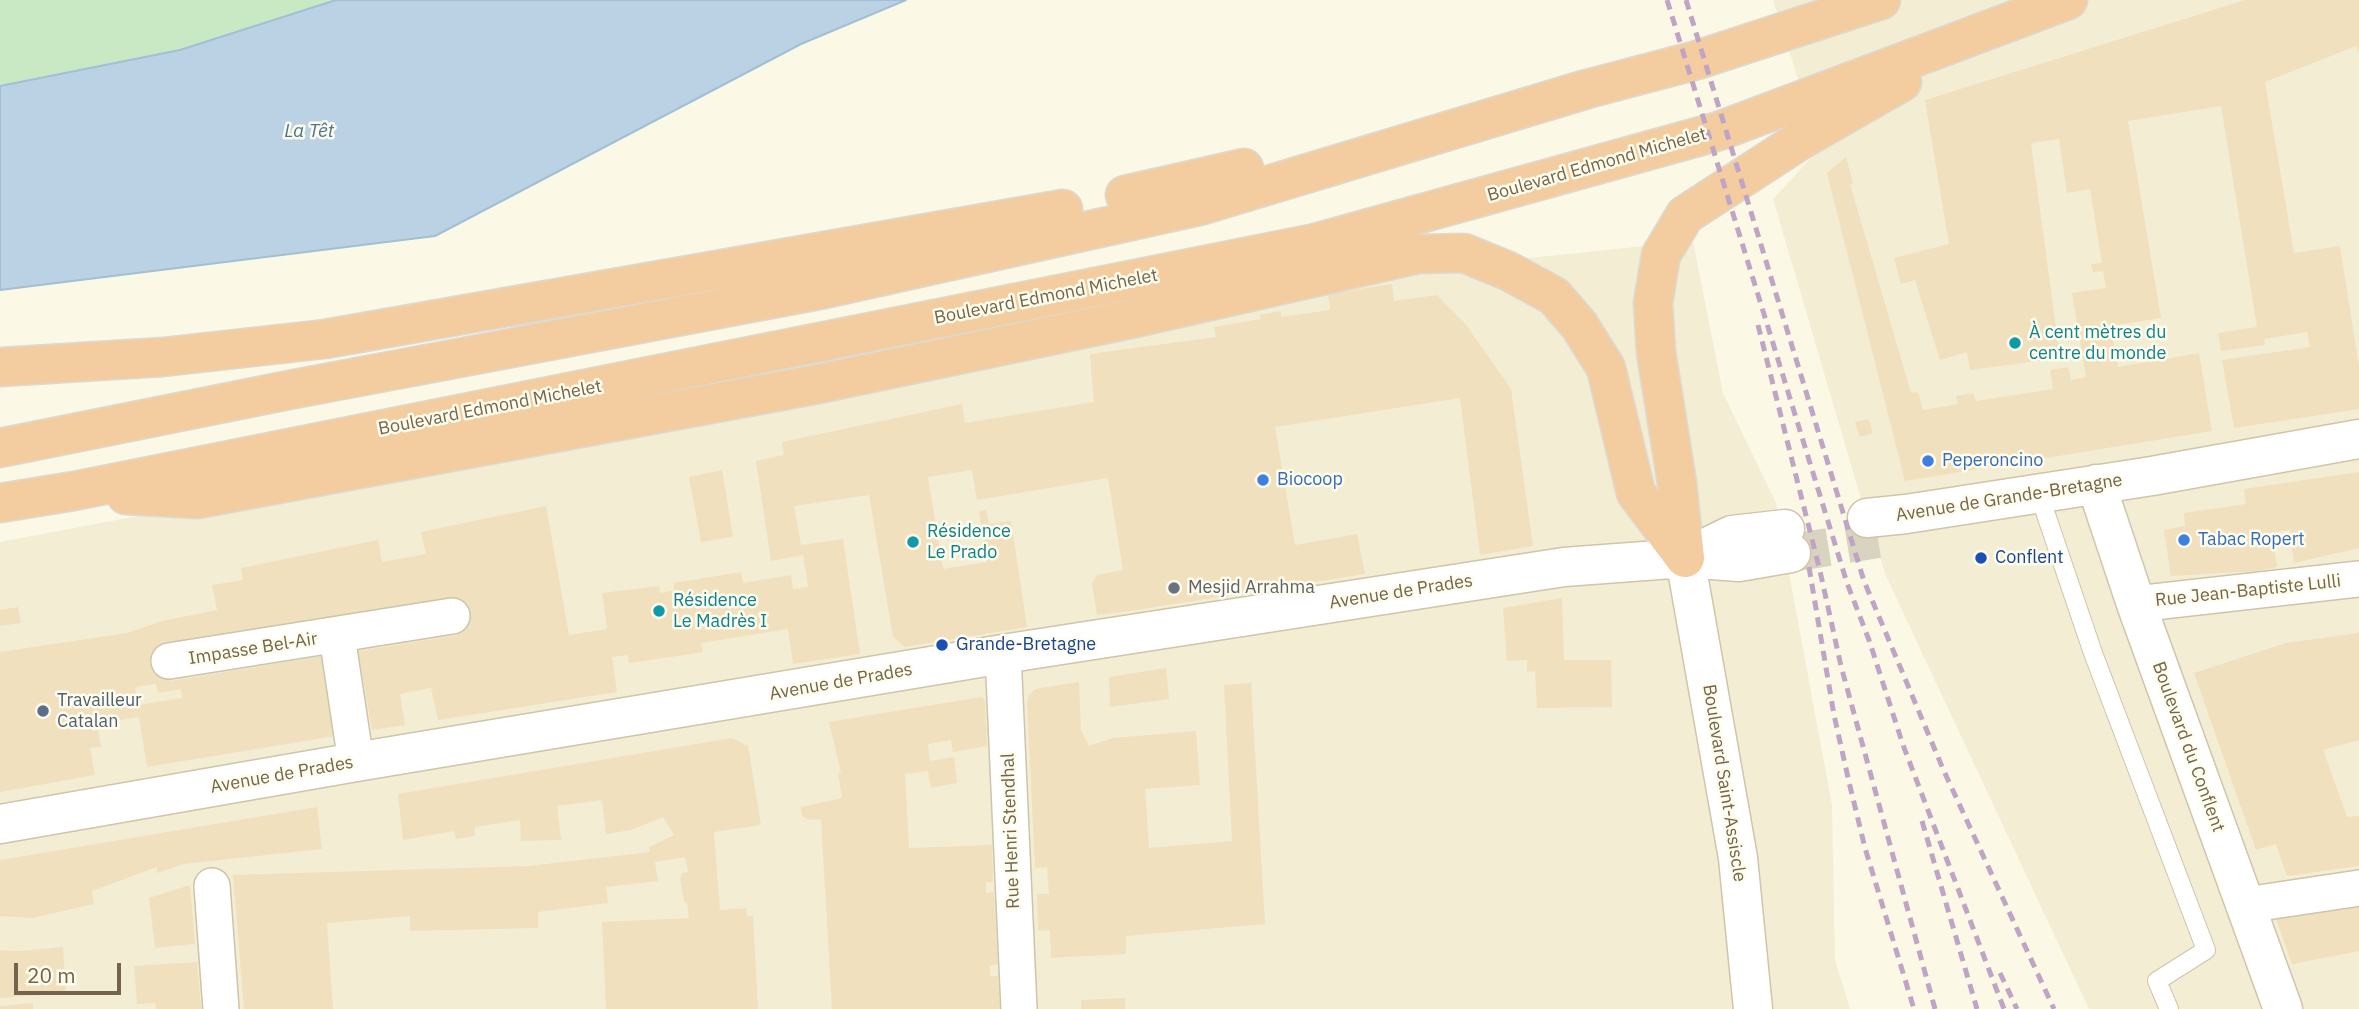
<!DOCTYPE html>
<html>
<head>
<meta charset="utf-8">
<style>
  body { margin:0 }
  #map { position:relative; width:2359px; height:1009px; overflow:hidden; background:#fbf9e6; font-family:"IBM Plex Sans",sans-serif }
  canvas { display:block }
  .scale { position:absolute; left:14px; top:963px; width:107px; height:32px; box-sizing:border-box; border:4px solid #73654b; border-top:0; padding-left:9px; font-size:21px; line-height:24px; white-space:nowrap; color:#73654b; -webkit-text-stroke:5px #fefcec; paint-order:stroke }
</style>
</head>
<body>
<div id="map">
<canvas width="2359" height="1009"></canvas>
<div class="scale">20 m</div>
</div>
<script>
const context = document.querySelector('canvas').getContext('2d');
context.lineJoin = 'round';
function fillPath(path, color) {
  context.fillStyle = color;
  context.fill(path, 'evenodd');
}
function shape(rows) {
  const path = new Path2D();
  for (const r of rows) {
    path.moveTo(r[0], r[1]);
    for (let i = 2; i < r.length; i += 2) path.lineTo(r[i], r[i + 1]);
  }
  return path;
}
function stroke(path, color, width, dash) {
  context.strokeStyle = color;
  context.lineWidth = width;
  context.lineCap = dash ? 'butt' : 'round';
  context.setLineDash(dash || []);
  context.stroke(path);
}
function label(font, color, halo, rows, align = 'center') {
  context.font = font + ' "IBM Plex Sans",sans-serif';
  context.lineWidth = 5;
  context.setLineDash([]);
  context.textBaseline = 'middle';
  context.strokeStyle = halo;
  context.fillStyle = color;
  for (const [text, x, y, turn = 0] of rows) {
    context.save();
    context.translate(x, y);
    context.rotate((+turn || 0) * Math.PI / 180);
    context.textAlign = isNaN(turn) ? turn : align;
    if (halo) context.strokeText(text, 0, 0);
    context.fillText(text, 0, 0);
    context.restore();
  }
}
fillPath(shape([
  [1773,0,2359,0,2359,1009,2089,1009,1886,576,1861,499,1773,199,1820,148],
  [1693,241,1723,393,1776,503,1832,805,1835,960,1850,1009,0,1009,0,542,1471,264]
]), '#f3edd4');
fillPath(shape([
  [0,0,336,0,180,50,0,86]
]), '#c9e8c4');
const water = shape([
  [336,0,906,0,801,44,435,236,0,290,0,86,180,50,336,0]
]);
fillPath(water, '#bbd2e4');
stroke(water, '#a1bfd5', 2);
fillPath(shape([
  [2245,0,2359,0,2359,53,2356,46,2265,82,2294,253,2340,246,2359,367,2359,409,2234,428,2222,360,2310,347,2307,332,2264,339,2265,345,2221,351,2218,333,2257,327,2221,106,2128,121,2161,318,2111,326,2118,367,2199,353,2212,431,1905,481,1827,173,1846,157,1853,183,1850,184,1911,393,1918,392,1923,410,1958,404,1956,396,1973,393,1976,401,2053,389,2050,370,2068,367,2071,380,2086,377,2072,293,2106,288,2103,271,2093,272,2091,264,2102,263,2090,189,2067,193,2059,139,2031,143,2060,358,1970,370,1967,352,1940,360,1915,280,1901,284,1894,258,1949,244,1925,100],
  [1392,284,1394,301,1437,295,1466,325,1511,389,1533,546,1480,555,1460,398,1275,427,1295,545,1357,534,1365,574,1130,611,1097,615,1092,584,1097,575,1123,570,1108,478,977,500,972,470,928,477,943,569,987,562,979,511,986,510,989,524,1011,521,1027,627,905,647,893,637,869,495,794,506,801,545,843,539,860,654,793,664,788,629,701,643,703,652,684,655,629,663,628,655,612,657,617,692,438,720,431,688,400,694,405,725,372,730,358,651,458,635,458,602,167,652,171,681,328,655,341,735,147,767,139,717,87,725,83,727,92,726,92,731,98,730,101,747,90,748,95,775,0,792,0,652,127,633,162,621,217,610,212,585,243,580,241,568,378,540,382,562,426,554,421,532,546,506,569,635,607,629,602,593,659,586,660,593,674,590,674,583,741,572,743,583,791,575,793,589,808,587,803,555,771,561,756,461,784,455,782,442,962,404,965,423,1094,402,1090,354,1216,337,1214,327,1261,319,1260,315,1281,311,1281,317,1330,310,1328,294],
  [156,684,158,693,181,689,182,698,138,705,135,687],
  [1869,419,1873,433,1860,437,1855,422],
  [722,470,733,537,701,542,689,477],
  [2359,472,2359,548,2294,563,2290,530,2252,536,2254,546,2273,542,2277,567,2258,571,2171,576,2164,530,2185,526,2184,513,2246,504,2244,489],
  [1562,598,1564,660,1611,660,1612,707,1537,708,1535,671,1527,672,1527,660,1507,661,1503,608],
  [18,607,21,623,0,626,0,610],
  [2359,633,2359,740,2323,750,2347,817,2359,816,2359,866,2287,876,2276,844,2256,850,2194,673,2286,643],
  [1166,668,1169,699,1110,707,1109,677],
  [1079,682,1081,730,1089,746,1113,738,1196,731,1200,785,1145,789,1149,848,1232,841,1224,685,1251,683,1265,924,1126,936,1126,954,1051,958,1050,930,1038,931,1037,894,1049,894,1047,867,1035,868,1027,703,1029,695,1035,689],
  [981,697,985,700,987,746,953,752,951,740,928,744,930,761,954,757,957,783,931,788,928,771,905,774,909,848,992,845,993,882,986,882,986,893,994,892,998,964,990,966,990,976,998,976,1000,1009,832,1009,821,819,809,820,802,816,801,807,842,798,838,773,841,773,829,722],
  [732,738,748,746,761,825,714,832,720,910,746,908,747,916,753,916,758,1009,606,1009,602,922,689,918,687,903,684,901,680,878,682,873,688,872,685,857,655,862,658,881,606,887,608,903,538,912,538,928,410,931,410,916,327,923,333,1009,244,1009,233,875,529,866,650,852,649,847,674,835,663,817,631,830,606,834,602,800,557,806,561,840,521,841,520,820,475,827,475,836,456,839,454,831,403,840,398,794],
  [317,807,322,849,184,864,157,873,157,867,92,891,94,904,32,918,0,916,0,860],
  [190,885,195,944,155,948,149,898],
  [2359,907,2359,951,2292,964,2276,919],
  [63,947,66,993,0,998,0,950,20,951],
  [197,962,201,1009,156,1009,155,1003,137,1004,134,966],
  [1125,998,1125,1009,1081,1009,1081,1000],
  [33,1003,33,1009,0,1009,0,1006]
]), '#f0e0be');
stroke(shape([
  [1791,553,1878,539]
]), '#d9d4bf', 38, [38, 19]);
const lane = shape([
  [2039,494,2093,653,2206,950,2157,981,2169,1009]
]);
const street = shape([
  [2136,604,2359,579],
  [337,636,356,762],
  [1003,654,1019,1009],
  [169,661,452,616],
  [212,886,221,1009],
  [2246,905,2359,888]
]);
const secondary = shape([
  [2096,484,2136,604,2283,1009],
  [1867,518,1906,514,2152,476,2359,439],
  [1687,557,1732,535,1785,529],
  [1685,558,1738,858,1753,1009],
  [0,824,356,762,1003,654,1564,567,1685,558,1739,562,1791,553]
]);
const highway = shape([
  [1125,195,1244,168],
  [0,367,163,357,325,339,1063,209],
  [0,448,289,390,824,289,1199,206,1587,89,1697,60,1881,0],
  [126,495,197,499,813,385,1131,319,1418,254,1464,253,1508,271,1554,296,1579,325,1606,368,1636,493,1685,558],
  [0,503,74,491,1315,243,1719,131,2068,0],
  [1685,558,1677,483,1656,352,1653,303,1661,255,1685,215,1799,141,1902,82]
]);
stroke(lane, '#cdc4ac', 20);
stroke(street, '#cdc4ac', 38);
stroke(secondary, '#cfc5aa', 41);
stroke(highway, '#dddad4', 41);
stroke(lane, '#fff', 18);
stroke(street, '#fff', 35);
stroke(secondary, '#fff', 38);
stroke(highway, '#f3cd9f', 38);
stroke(shape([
  [1667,0,1847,583,1869,640,1903,745,2004,1009],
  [1686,0,1864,581,1943,769,2054,1009],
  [1758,325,1820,571,1841,666,1935,1009],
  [1809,567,1834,715,1849,782,1865,848,1914,1009],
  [1922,821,1977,1009],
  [2000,973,2017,1009]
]), '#bfa4c5', 5, [10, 7]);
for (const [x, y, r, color] of [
  [2015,343,7,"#0f9aa8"],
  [1928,461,7,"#3f7fe0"],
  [1263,480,7,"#3f7fe0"],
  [2184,540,7,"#3f7fe0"],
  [913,542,7,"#0f9aa8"],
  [1981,558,7,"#1a4fb4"],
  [1174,588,7,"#6b7280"],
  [659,611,7,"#0f9aa8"],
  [942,645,7,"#1a4fb4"],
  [43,711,7,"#5c6f8a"]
]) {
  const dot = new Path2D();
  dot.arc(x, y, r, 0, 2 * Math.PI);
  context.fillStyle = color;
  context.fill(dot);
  stroke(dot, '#fefcec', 2.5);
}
label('18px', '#73654b', '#fefcec', [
  ["Boulevard Edmond Michelet",1597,165,-16],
  ["Boulevard Edmond Michelet",1046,297,-11],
  ["Boulevard Edmond Michelet",490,408,-11],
  ["Avenue de Grande-Bretagne",2009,498,-9],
  ["Rue Jean-Baptiste Lulli",2248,591,-6],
  ["Avenue de Prades",1401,592,-9],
  ["Impasse Bel-Air",253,649,-9],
  ["Avenue de Prades",841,682,-10],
  ["Boulevard du Conflent",2188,747,70],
  ["Avenue de Prades",282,775,-10],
  ["Boulevard Saint-Assiscle",1724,783,81],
  ["Rue Henri Stendhal",1011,831,-92]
]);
label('18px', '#0d838f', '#fefcec', [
  ["À cent mètres du",2029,333],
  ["centre du monde",2029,354],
  ["Résidence",927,532],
  ["Le Prado",927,553],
  ["Résidence",673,601],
  ["Le Madrès I",673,622]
], 'left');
label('18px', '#366cbe', '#fefcec', [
  ["Peperoncino",1942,461],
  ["Biocoop",1277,480],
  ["Tabac Ropert",2198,540]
], 'left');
label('18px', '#164399', '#fefcec', [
  ["Conflent",1995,558],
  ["Grande-Bretagne",956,645]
], 'left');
label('18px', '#5b616d', '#fefcec', [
  ["Mesjid Arrahma",1188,588]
], 'left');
label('18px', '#4e5e75', '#fefcec', [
  ["Travailleur",57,701],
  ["Catalan",57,722]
], 'left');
label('italic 19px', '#4c7493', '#fefcec', [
  ["La Têt",309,132]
]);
</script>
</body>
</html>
